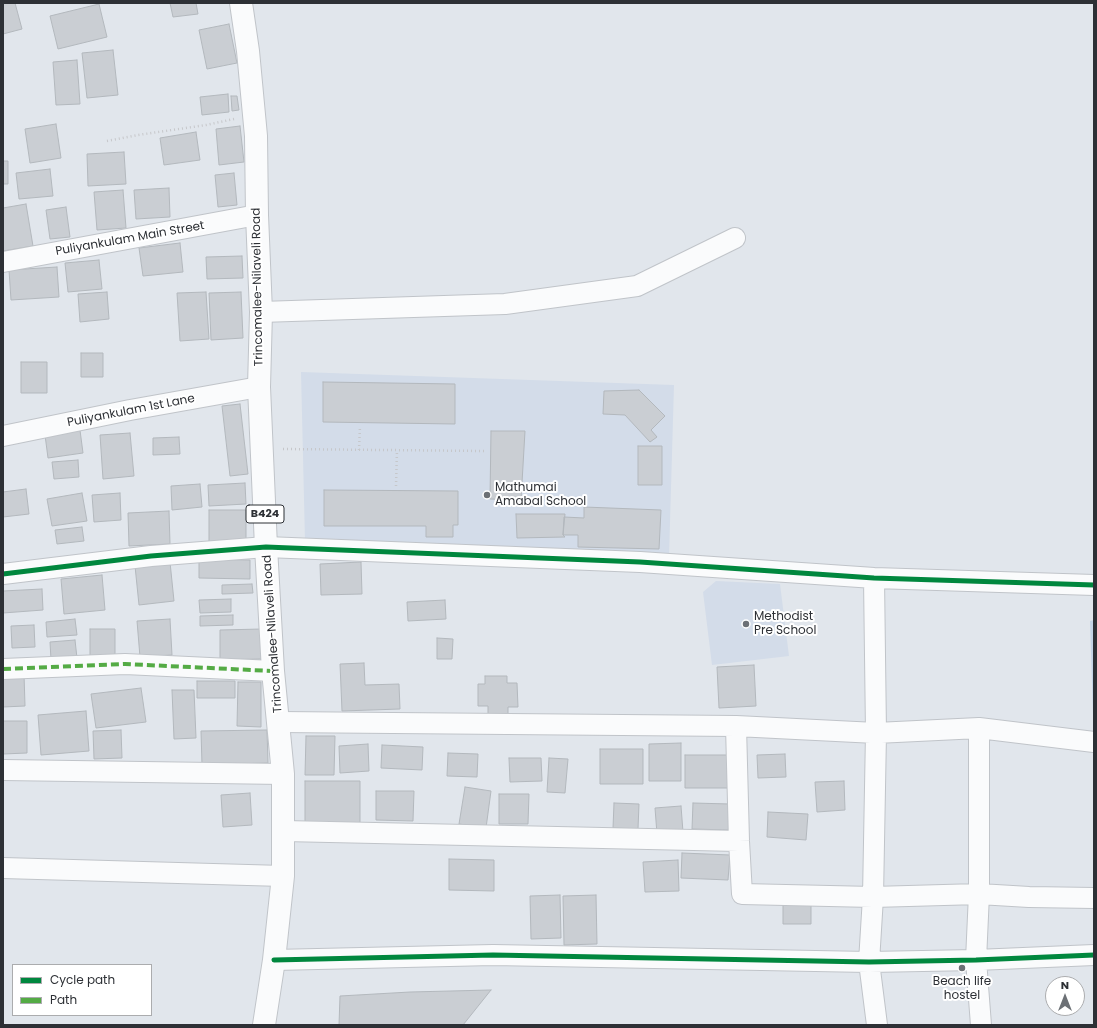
<!DOCTYPE html>
<html>
<head>
<meta charset="utf-8">
<style>
  body { margin:0 }
  #map { position:relative; width:1097px; height:1028px; overflow:hidden; background:#e1e6ec; font-family:Poppins,sans-serif }
  canvas { display:block }
  .frame { position:absolute; inset:0; border:4px solid #2d3035; pointer-events:none }
  .legend { position:absolute; left:12px; top:964px; width:140px; height:52px; box-sizing:border-box; background:#fff; border:1px solid #abacae; margin:0; padding:5px 7px; list-style:none; font-size:12px; color:#2d3035 }
  .legend li { display:flex; align-items:center; gap:8px; height:20px }
  .legend b { width:20px; border:1px solid #abacae }
  .north { position:absolute; left:1045px; top:976px; width:40px; height:40px; box-sizing:border-box; background:#fff; border:1px solid #abacae; border-radius:50%; rotate:0deg; font-size:11px; font-weight:700; line-height:16px; text-align:center; color:#2d3035 }
  .north::after { content:''; display:block; margin:auto; width:14px; height:18px; background:#6c7075; clip-path:polygon(50% 0,100% 100%,50% 72%,0 100%) }
</style>
</head>
<body>
<div id="map">
<canvas width="1097" height="1028"></canvas>
<div class="frame"></div>
<ul class="legend">
<li><b style="height:5px;background:#00873e"></b>Cycle path</li>
<li><b style="height:5px;background:#54ab45"></b>Path</li>
</ul>
<div class="north">N</div>
</div>
<script>
const context = document.querySelector('canvas').getContext('2d');
context.lineJoin = 'round';
function fillPath(path, color) {
  context.fillStyle = color;
  context.fill(path, 'evenodd');
}
function shape(rows) {
  const path = new Path2D();
  for (const r of rows) {
    path.moveTo(r[0], r[1]);
    for (let i = 2; i < r.length; i += 2) path.lineTo(r[i], r[i + 1]);
  }
  return path;
}
function stroke(path, color, width, dash) {
  context.strokeStyle = color;
  context.lineWidth = width;
  context.lineCap = dash ? 'butt' : 'round';
  context.setLineDash(dash || []);
  context.stroke(path);
}
function label(font, color, halo, rows, align = 'center') {
  context.font = font + ' Poppins,sans-serif';
  context.lineWidth = 4;
  context.setLineDash([]);
  context.textBaseline = 'middle';
  context.strokeStyle = halo;
  context.fillStyle = color;
  for (const [text, x, y, turn = 0] of rows) {
    context.save();
    context.translate(x, y);
    context.rotate((+turn || 0) * Math.PI / 180);
    context.textAlign = isNaN(turn) ? turn : align;
    if (halo) context.strokeText(text, 0, 0);
    context.fillText(text, 0, 0);
    context.restore();
  }
}
fillPath(shape([
  [301,372,674,385,669,557,305,541],
  [716,581,780,584,789,656,712,665,703,592]
]), '#d3dce9');
fillPath(shape([
  [1094,620,1094,714,1093,714,1090,621]
]), '#c3d3e5');
const building = shape([
  [3,3,15,3,22,29,3,34,3,3],
  [170,3,196,3,198,14,173,17,170,3],
  [99,4,107,37,58,49,50,16,99,4],
  [229,24,237,63,207,69,199,30,229,24],
  [113,50,118,95,87,98,82,53,113,50],
  [77,60,80,104,56,105,53,62,77,60],
  [228,94,229,112,202,115,200,97,228,94],
  [231,96,237,96,239,110,232,111,231,96],
  [56,124,61,158,30,163,25,129,56,124],
  [240,126,244,162,219,165,216,129,240,126],
  [196,132,200,160,164,165,160,138,196,132],
  [124,152,126,184,88,186,87,154,124,152],
  [3,161,8,161,8,184,3,184,3,161],
  [50,169,53,196,19,199,16,173,50,169],
  [234,173,237,205,218,207,215,175,234,173],
  [169,188,170,217,136,219,134,190,169,188],
  [123,190,126,228,97,230,94,192,123,190],
  [26,204,33,246,3,251,3,208,26,204],
  [66,207,70,237,50,239,46,210,66,207],
  [180,243,183,272,143,276,139,248,180,243],
  [242,256,243,278,207,279,206,257,242,256],
  [99,260,102,289,68,292,65,263,99,260],
  [57,267,59,297,11,300,9,270,57,267],
  [107,292,109,319,80,322,78,294,107,292],
  [206,292,209,339,180,341,177,293,206,292],
  [241,292,243,338,211,340,209,293,241,292],
  [81,353,103,353,103,377,81,377,81,353],
  [21,362,47,362,47,393,21,393,21,362],
  [323,382,455,384,455,424,323,422,323,382],
  [639,390,665,416,651,430,657,437,650,442,625,415,603,414,604,391,639,390],
  [240,404,248,474,230,476,222,406,240,404],
  [80,430,83,453,48,458,45,435,80,430],
  [491,431,525,431,521,500,490,499,491,431],
  [130,433,134,476,103,479,100,435,130,433],
  [179,437,180,454,153,455,153,438,179,437],
  [638,446,662,446,662,485,638,485,638,446],
  [78,460,79,477,54,479,52,462,78,460],
  [245,483,246,504,209,506,208,485,245,483],
  [200,484,202,507,172,510,171,486,200,484],
  [26,489,29,514,3,517,3,492,26,489],
  [324,490,458,491,458,525,453,525,453,537,426,537,426,526,324,526,324,490],
  [82,493,87,521,52,526,47,499,82,493],
  [120,493,121,520,94,522,92,495,120,493],
  [584,507,661,510,659,549,578,547,578,535,563,535,564,517,584,518,584,507],
  [209,510,246,510,246,542,209,542,209,510],
  [169,511,170,544,129,546,128,513,169,511],
  [516,514,565,514,563,535,565,537,517,538,516,514],
  [82,527,84,541,57,544,55,530,82,527],
  [199,559,250,560,250,579,199,578,199,559],
  [170,562,174,601,139,605,135,566,170,562],
  [361,562,362,594,321,595,320,564,361,562],
  [102,575,105,610,64,614,61,579,102,575],
  [252,584,253,593,222,594,222,585,252,584],
  [42,589,43,610,3,613,3,591,42,589],
  [231,599,231,612,200,613,199,600,231,599],
  [445,600,446,619,408,621,407,602,445,600],
  [233,615,233,625,200,626,200,616,233,615],
  [75,619,77,635,47,637,46,622,75,619],
  [170,619,172,655,140,657,137,621,170,619],
  [34,625,35,647,12,648,11,626,34,625],
  [90,629,115,629,115,657,90,657,90,629],
  [262,629,262,659,220,660,220,630,262,629],
  [437,638,453,639,452,659,437,659,437,638],
  [75,640,77,658,51,660,50,642,75,640],
  [364,663,365,685,399,684,400,709,342,711,340,664,364,663],
  [754,665,756,706,719,708,717,667,754,665],
  [3,674,24,674,25,706,3,707,3,674],
  [485,676,507,676,507,683,517,683,518,707,508,707,508,714,488,715,488,706,478,706,478,684,485,684,485,676],
  [197,681,235,681,235,698,197,698,197,681],
  [238,682,261,682,261,727,237,726,238,682],
  [141,688,146,722,96,728,91,694,141,688],
  [172,690,194,690,196,738,174,739,172,690],
  [86,711,89,751,41,755,38,715,86,711],
  [3,721,27,721,27,753,3,754,3,721],
  [121,730,122,758,94,759,93,731,121,730],
  [267,730,268,763,202,765,201,731,267,730],
  [306,736,335,736,334,775,305,775,306,736],
  [681,743,681,781,649,781,649,744,681,743],
  [368,744,369,771,340,773,339,746,368,744],
  [382,745,423,747,422,770,381,768,382,745],
  [600,749,643,749,643,784,600,784,600,749],
  [448,753,478,754,477,777,447,776,448,753],
  [785,754,786,777,758,778,757,755,785,754],
  [685,755,731,755,731,788,685,788,685,755],
  [509,758,541,758,542,781,510,782,509,758],
  [549,758,568,759,565,793,547,792,549,758],
  [305,781,360,781,360,825,305,825,305,781],
  [844,781,845,810,817,812,815,782,844,781],
  [465,787,491,791,486,828,459,824,465,787],
  [376,791,414,791,413,821,376,820,376,791],
  [250,793,252,825,223,827,221,795,250,793],
  [499,794,529,794,528,824,499,824,499,794],
  [614,803,639,804,638,829,613,828,614,803],
  [693,803,730,804,729,830,692,829,693,803],
  [681,806,683,832,657,834,655,808,681,806],
  [768,812,808,814,806,840,767,837,768,812],
  [682,853,730,855,728,880,681,878,682,853],
  [449,859,494,860,494,891,449,890,449,859],
  [678,860,679,891,645,892,643,862,678,860],
  [560,895,561,938,531,939,530,896,560,895],
  [596,895,597,944,564,945,563,896,596,895],
  [783,905,811,905,811,924,783,924,783,905],
  [491,990,463,1025,339,1025,340,996,410,992,491,990]
]);
fillPath(building, '#caced3');
stroke(building, '#b3b8bd', 1);
const minor = shape([
  [3,262,257,215],
  [261,312,505,304,637,286,735,238],
  [3,436,130,410,259,387],
  [3,574,151,556,266,547,640,562,874,578,1094,585],
  [874,578,876,733,873,897,869,962,877,1025],
  [3,669,125,664,273,671],
  [279,722,736,726,876,733,979,728,1094,742],
  [736,726,739,841,742,894,873,897,979,894,1029,897,1094,898],
  [979,728,979,894,976,960,981,1025],
  [3,770,283,774],
  [284,831,739,841],
  [3,868,283,876],
  [274,960,493,955,869,962,976,960,1094,955]
]);
const primary = shape([
  [241,3,248,51,256,136,257,215,261,312,259,387,266,547,273,671,283,774,283,876,274,960,264,1025]
]);
stroke(minor, '#c0c4c9', 22);
stroke(primary, '#c0c4c9', 24);
stroke(shape([
  [107,141,138,135,206,125,234,119],
  [283,449,484,451],
  [359,450,360,426],
  [396,486,397,450]
]), '#c6c7ca', 2.5, [1, 3]);
stroke(minor, '#fafbfc', 20);
stroke(primary, '#fafbfc', 22);
stroke(shape([
  [3,669,125,664,273,671]
]), '#54ab45', 4, [8, 4]);
stroke(shape([
  [3,574,151,556,266,547,640,562,874,578,1094,585],
  [274,960,493,955,869,962,976,960,1094,955]
]), '#00873e', 5);
for (const [x, y, r, color] of [
  [487,495,4,"#6c7075"],
  [746,624,4,"#6c7075"],
  [962,968,4,"#6c7075"]
]) {
  const dot = new Path2D();
  dot.arc(x, y, r, 0, 2 * Math.PI);
  context.fillStyle = color;
  context.fill(dot);
  stroke(dot, '#fff', 1.5);
}
for (const [x, y, w] of [
  [265,514,38]
]) {
  const box = new Path2D();
  box.roundRect(x - w / 2, y - 9, w, 18, 3);
  context.fillStyle = '#fff';
  context.fill(box);
  stroke(box, '#2d3035', 1);
}
label('bold 11px', '#2d3035', null, [
  ["B424",265,514]
]);
label('12px', '#2d3035', '#fff', [
  ["Puliyankulam Main Street",130,239,-10],
  ["Trincomalee-Nilaveli Road",258,287,-91],
  ["Puliyankulam 1st Lane",131,411,-11],
  ["Trincomalee-Nilaveli Road",273,634,-94]
]);
label('12px', '#2d3035', '#fff', [
  ["Mathumai",495,488],
  ["Amabal School",495,502],
  ["Methodist",754,617],
  ["Pre School",754,631],
  ["Beach life",962,982,"center"],
  ["hostel",962,996,"center"]
], 'left');
</script>
</body>
</html>
